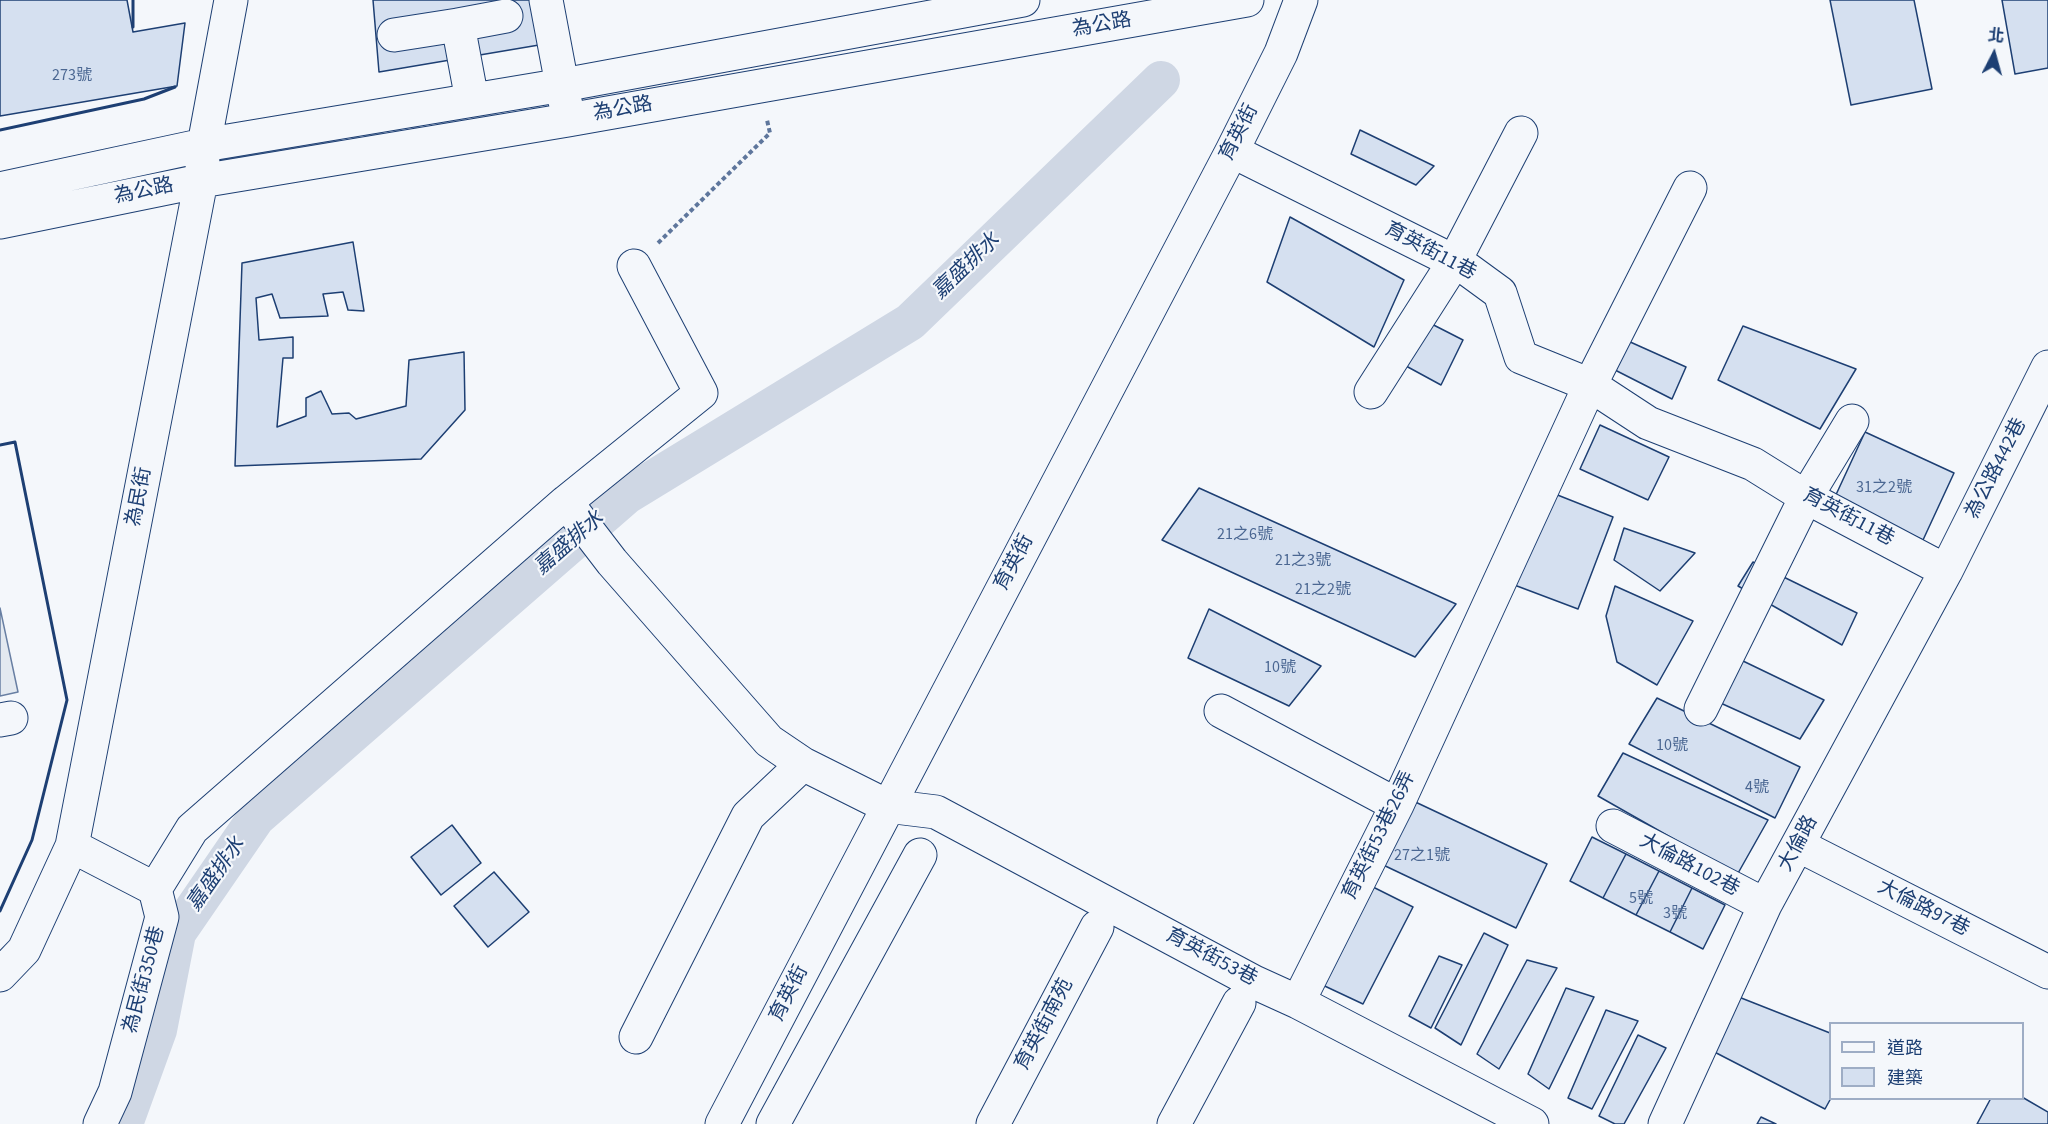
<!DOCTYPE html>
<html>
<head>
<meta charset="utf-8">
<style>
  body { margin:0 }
  #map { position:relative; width:2048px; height:1124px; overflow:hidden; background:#f4f7fb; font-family:"Source Sans 3","Noto Sans TC",sans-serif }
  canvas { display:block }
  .legend { position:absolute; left:1829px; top:1022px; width:195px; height:78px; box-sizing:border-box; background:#f4f7fb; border:2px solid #9eadc5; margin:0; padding:8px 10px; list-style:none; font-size:18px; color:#1d3f73 }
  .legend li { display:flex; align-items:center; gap:12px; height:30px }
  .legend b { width:30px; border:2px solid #9eadc5 }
  .north { position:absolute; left:1964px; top:24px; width:60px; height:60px; -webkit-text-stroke:4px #f4f7fb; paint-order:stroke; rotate:6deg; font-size:16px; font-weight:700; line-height:24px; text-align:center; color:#1d3f73 }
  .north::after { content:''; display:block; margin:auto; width:21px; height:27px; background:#1d3f73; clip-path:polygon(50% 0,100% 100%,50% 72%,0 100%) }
</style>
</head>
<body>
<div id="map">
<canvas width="2048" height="1124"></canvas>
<ul class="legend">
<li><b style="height:8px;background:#f4f7fb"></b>道路</li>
<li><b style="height:16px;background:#d5e0f0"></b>建築</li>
</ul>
<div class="north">北</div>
</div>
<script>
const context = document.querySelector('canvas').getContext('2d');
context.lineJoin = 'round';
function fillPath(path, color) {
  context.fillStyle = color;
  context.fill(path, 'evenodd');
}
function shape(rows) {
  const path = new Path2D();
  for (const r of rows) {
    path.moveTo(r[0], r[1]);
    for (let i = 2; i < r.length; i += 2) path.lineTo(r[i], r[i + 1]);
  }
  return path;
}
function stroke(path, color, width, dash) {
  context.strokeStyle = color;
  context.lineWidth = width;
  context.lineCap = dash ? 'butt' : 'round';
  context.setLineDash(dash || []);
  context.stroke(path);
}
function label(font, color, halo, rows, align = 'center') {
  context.font = font + ' "Source Sans 3","Noto Sans TC",sans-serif';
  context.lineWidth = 4.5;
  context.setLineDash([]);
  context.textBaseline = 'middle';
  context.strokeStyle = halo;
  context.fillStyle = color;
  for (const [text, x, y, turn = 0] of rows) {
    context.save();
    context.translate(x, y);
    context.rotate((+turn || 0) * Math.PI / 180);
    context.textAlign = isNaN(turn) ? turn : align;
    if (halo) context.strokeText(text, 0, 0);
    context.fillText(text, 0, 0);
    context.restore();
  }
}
const green = shape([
  [0,608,18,692,0,696,0,608]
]);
fillPath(green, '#e3e9f0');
stroke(green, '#687fa3', 1.5);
stroke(shape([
  [124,1124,158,1030,177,933,256,818,627,495,910,322,1161,80]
]), '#cfd7e4', 38);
const building = shape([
  [0,0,127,0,133,32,185,23,177,86,0,116,0,0],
  [373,0,531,0,539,45,379,72,373,0],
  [1830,0,1914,0,1932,89,1851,105,1830,0],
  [2002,0,2048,0,2048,68,2015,74,2002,0],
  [1360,130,1434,166,1416,185,1351,154,1360,130],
  [1290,217,1404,280,1374,347,1267,282,1290,217],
  [353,242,364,311,348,310,343,292,323,294,328,316,280,318,272,294,256,298,259,340,293,337,293,358,283,358,277,427,306,416,306,398,321,391,332,414,349,413,356,419,406,406,409,360,464,352,465,410,421,459,235,466,242,263,353,242],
  [1414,315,1463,340,1441,385,1395,360,1414,315],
  [1743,326,1856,369,1820,429,1718,380,1743,326],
  [1628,341,1686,367,1672,399,1615,370,1628,341],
  [1600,425,1669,457,1648,500,1580,469,1600,425],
  [1865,432,1954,473,1923,540,1834,499,1865,432],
  [1199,488,1456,604,1415,657,1162,540,1199,488],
  [1555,494,1613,517,1578,609,1509,583,1555,494],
  [1624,528,1695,553,1660,591,1614,560,1624,528],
  [1753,562,1857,613,1842,645,1738,586,1753,562],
  [1615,586,1693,621,1657,685,1617,662,1606,616,1615,586],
  [1209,609,1321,666,1289,706,1188,658,1209,609],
  [1716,648,1824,700,1800,739,1694,691,1716,648],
  [1657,698,1800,767,1775,818,1629,744,1657,698],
  [1623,753,1768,820,1737,875,1598,796,1623,753],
  [1409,799,1547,864,1516,928,1379,863,1409,799],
  [452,825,481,863,441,895,411,857,452,825],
  [1592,837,1626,854,1603,898,1570,881,1592,837],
  [1626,854,1659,871,1636,915,1603,898,1626,854],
  [1659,871,1692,888,1670,932,1636,915,1659,871],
  [494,872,529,912,488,947,454,906,494,872],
  [1361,881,1413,907,1363,1004,1314,981,1361,881],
  [1692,888,1725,905,1703,949,1670,932,1692,888],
  [1484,933,1508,945,1461,1045,1435,1028,1484,933],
  [1439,956,1462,965,1431,1028,1409,1016,1439,956],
  [1527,960,1557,968,1499,1069,1477,1054,1527,960],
  [1566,988,1594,997,1549,1089,1528,1074,1566,988],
  [1721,990,1830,1033,1831,1098,1825,1109,1695,1042,1721,990],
  [1606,1010,1638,1021,1592,1109,1568,1098,1606,1010],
  [1638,1035,1666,1048,1624,1124,1615,1124,1599,1116,1638,1035],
  [2022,1097,2048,1112,2048,1124,1977,1124,1991,1098,2022,1098,2022,1097],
  [1761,1117,1776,1124,1757,1124,1761,1117]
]);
fillPath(building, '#d5e0f0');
stroke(building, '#1d3f73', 1.5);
const minor = shape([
  [546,0,566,106],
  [458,25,506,16],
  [394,35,458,25,472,100],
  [1232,151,1463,266,1500,293,1521,357,1590,385,1648,423,1753,464,1806,497,1946,571],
  [0,189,204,145,563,85,1023,0],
  [0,222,201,181,568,120,1247,0],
  [1371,392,1454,262,1521,133],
  [566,502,612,562,769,741,803,764,887,806,936,812,1254,982,1298,1002,1532,1124],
  [1701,709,1806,497,1852,421],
  [1221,711,1397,805],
  [0,720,11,718],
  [1613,826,1765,905],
  [1798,845,2048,972],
  [72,846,155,889,162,917,115,1092,100,1124],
  [155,889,192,829,566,502,701,393,634,266],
  [0,975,24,950,72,846,201,181,204,145,231,0],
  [1298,1002,1397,805,1590,385,1690,188],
  [636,1037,748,816,803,764],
  [722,1124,1232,151,1281,53,1301,0],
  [773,1124,920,855],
  [993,1124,1097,927],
  [1174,1124,1239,1003],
  [1665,1124,1765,905,1946,571,2048,367]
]);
stroke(minor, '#1d3f73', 35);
stroke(shape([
  [658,243,770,133,767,120]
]), '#5e769c', 4, [4.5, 3]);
stroke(minor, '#f4f7fb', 33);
stroke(shape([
  [133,0,133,27],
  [0,130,144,99,175,87],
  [0,445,15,442,67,700,32,840,0,911]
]), '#1d3f73', 3);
label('16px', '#4b6792', null, [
  ["273號",72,76],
  ["31之2號",1884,488],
  ["21之6號",1245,535],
  ["21之3號",1303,561],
  ["21之2號",1323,590],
  ["10號",1280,668],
  ["10號",1672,746],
  ["4號",1757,788],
  ["27之1號",1422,856],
  ["5號",1641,899],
  ["3號",1675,914]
]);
label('20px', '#1d3f73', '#f4f7fb', [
  ["為公路",1102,26,-10],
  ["為公路",623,110,-10],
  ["育英街",1240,133,-63],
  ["為公路",144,192,-12],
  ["育英街11巷",1430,252,28],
  ["為公路442巷",1997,469,-63],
  ["為民街",140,497,-79],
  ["育英街11巷",1848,518,28],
  ["育英街",1015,563,-62],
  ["育英街53巷26弄",1380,836,-64],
  ["大倫路",1799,844,-62],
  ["大倫路102巷",1689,866,28],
  ["大倫路97巷",1923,909,27],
  ["育英街53巷",1211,958,28],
  ["為民街350巷",145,980,-75],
  ["育英街",790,994,-63],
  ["育英街南苑",1045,1025,-62]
]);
label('italic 21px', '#1d3f73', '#f4f7fb', [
  ["嘉盛排水",967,267,-44],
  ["嘉盛排水",570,544,-41],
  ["嘉盛排水",217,875,-55]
]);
</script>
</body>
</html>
